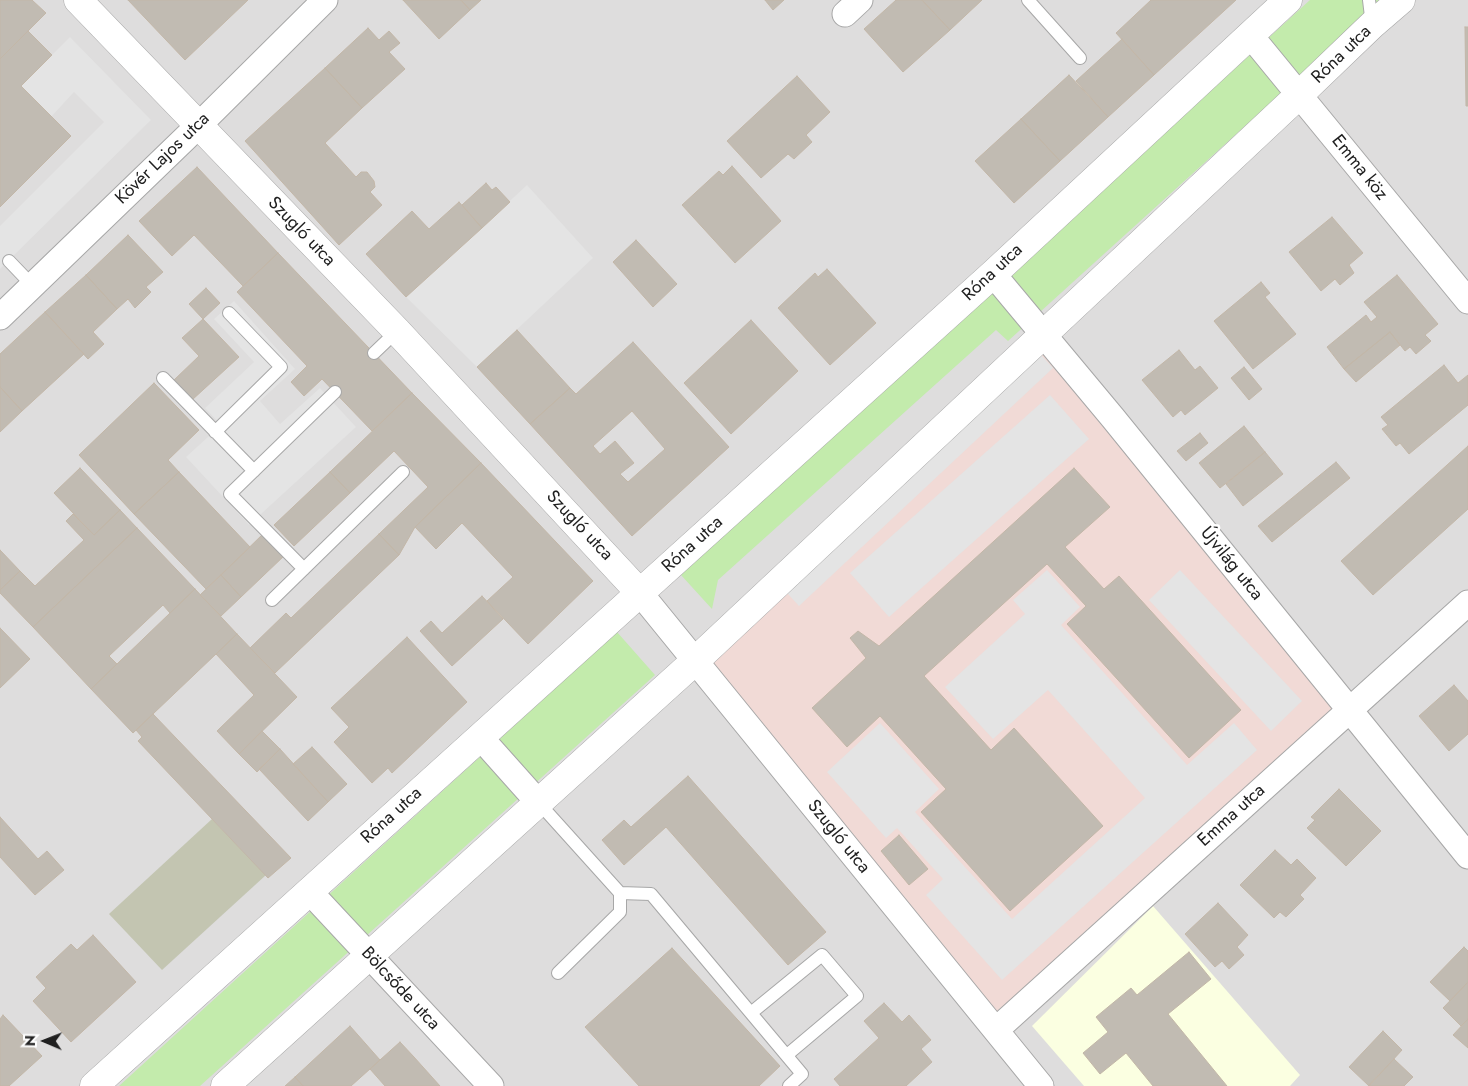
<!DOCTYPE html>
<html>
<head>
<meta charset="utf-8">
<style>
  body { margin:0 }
  #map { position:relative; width:1468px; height:1086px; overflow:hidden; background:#f1eee6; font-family:Jost,sans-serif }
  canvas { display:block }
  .north { position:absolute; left:20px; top:1016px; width:50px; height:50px; -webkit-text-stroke:4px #fff; paint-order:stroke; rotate:271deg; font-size:14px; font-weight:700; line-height:20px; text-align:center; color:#202020 }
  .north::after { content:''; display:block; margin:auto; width:18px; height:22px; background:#202020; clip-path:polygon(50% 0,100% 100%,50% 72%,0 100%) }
</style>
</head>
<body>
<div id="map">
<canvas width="1468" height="1086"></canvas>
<div class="north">N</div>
</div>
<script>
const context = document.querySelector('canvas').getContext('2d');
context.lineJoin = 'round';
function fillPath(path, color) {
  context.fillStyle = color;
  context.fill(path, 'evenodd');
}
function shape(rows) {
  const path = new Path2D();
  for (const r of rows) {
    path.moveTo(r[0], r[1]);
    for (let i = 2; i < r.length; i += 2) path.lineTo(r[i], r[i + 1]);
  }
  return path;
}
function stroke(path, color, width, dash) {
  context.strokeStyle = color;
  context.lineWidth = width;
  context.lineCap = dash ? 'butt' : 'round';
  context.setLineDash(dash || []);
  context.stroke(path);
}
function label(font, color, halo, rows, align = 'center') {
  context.font = font + ' Jost,sans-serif';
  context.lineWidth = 5;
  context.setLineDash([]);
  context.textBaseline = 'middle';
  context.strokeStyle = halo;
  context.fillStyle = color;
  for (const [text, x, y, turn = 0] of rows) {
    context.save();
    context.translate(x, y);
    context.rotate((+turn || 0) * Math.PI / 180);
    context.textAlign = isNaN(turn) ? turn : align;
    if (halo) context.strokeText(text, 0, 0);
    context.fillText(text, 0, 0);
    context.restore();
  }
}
fillPath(shape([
  [0,0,1468,0,1468,1086,0,1086]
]), '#dedddd');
fillPath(shape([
  [1044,343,1340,709,996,1026,701,661]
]), '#f1dad6');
fillPath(shape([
  [1153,906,1300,1075,1290,1086,1084,1086,1032,1026]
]), '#fbffe1');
fillPath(shape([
  [212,819,266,875,162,970,109,914]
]), '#c3c5b1');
fillPath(shape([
  [1310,0,1384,0,1008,341,996,330,718,580,712,609,681,575],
  [617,632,655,675,200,1086,119,1086]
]), '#c3ebac');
fillPath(shape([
  [70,37,151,120,0,269,0,226,104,122,74,92,51,117,21,86],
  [527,185,593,258,477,367,406,297],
  [234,301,295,369,260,401,280,424,320,388,356,427,249,525,186,457,221,425,205,408,254,362,214,319],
  [1032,345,1053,368,799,606,778,583],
  [1050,395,1089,439,889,617,850,573],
  [1047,570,1080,607,1061,625,1187,765,1234,723,1257,750,1002,980,926,895,943,879,897,828,886,838,827,772,880,723,939,789,915,812,1012,919,1145,798,1048,690,993,739,945,687,1025,614,1013,600],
  [1180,570,1302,701,1271,731,1149,600]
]), '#e4e4e4');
const building = shape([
  [0,0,32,0,46,13,0,59,0,0],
  [128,0,248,0,185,60,128,0],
  [403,0,461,0,470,10,439,39,403,0],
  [461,0,481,0,470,10,461,0],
  [765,0,784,0,773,10,765,0],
  [896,0,922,0,950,30,903,72,864,29,896,0],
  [922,0,982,0,950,30,922,0],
  [1151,0,1236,0,1154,75,1116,33,1151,0],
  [1465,27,1468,27,1468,106,1466,106,1465,27],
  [368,28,379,40,389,31,400,43,389,52,405,69,362,108,325,68,368,28],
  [28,31,52,55,21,86,71,136,0,207,0,59,28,31],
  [1122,39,1154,75,1108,117,1076,81,1122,39],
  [325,68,362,108,325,143,356,177,361,172,367,172,374,181,375,187,370,192,382,205,339,245,245,141,325,68],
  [1069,75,1108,117,1060,161,1021,119,1069,75],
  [797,76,830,112,806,135,812,142,794,159,788,154,761,178,727,141,797,76],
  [1021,119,1060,161,1014,203,975,161,1021,119],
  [732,166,781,221,735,263,682,205,719,171,723,175,732,166],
  [197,167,278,253,243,286,194,235,172,256,139,221,197,167],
  [486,183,492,190,496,187,510,202,482,228,462,205,486,183],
  [459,202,482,228,406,297,366,254,412,211,429,229,459,202],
  [1332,217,1363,253,1349,265,1354,273,1340,285,1335,279,1321,291,1289,252,1332,217],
  [128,235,163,272,146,287,151,292,135,308,128,299,117,309,86,275,128,235],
  [636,240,677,284,653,307,613,262,636,240],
  [278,253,412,393,372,431,322,379,304,396,291,382,307,366,237,292,278,253],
  [827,269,876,323,830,365,778,308,815,273,818,277,827,269],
  [86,275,117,309,93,332,104,344,88,359,45,312,86,275],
  [1397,275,1438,324,1425,335,1431,341,1416,354,1410,347,1405,351,1390,332,1344,369,1327,347,1366,315,1371,322,1377,317,1364,302,1397,275],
  [1261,282,1270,293,1265,297,1296,334,1253,369,1214,321,1261,282],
  [206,288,220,303,203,319,189,304,206,288],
  [45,312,84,354,22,411,0,387,0,354,45,312],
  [203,319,239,357,192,400,174,380,199,356,182,338,203,319],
  [751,320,798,371,731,434,684,383,751,320],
  [517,330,570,388,530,424,477,367,517,330],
  [1390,332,1400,345,1356,382,1344,369,1390,332],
  [633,342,729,447,632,536,530,424,570,388,576,394,633,342],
  [632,411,665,449,628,482,620,474,634,463,615,441,600,454,593,446,632,411],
  [1179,350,1195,370,1200,366,1218,388,1185,415,1181,410,1173,417,1142,380,1179,350],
  [1444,365,1458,383,1468,375,1468,405,1409,454,1400,443,1396,446,1382,429,1388,425,1381,417,1444,365],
  [1244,367,1262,389,1249,400,1231,378,1244,367],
  [154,383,199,430,168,460,179,472,134,514,79,455,154,383],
  [0,387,22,411,0,432,0,387],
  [412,393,481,463,415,527,399,555,379,534,428,487,394,451,350,493,330,472,412,393],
  [1244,426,1265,452,1220,488,1199,463,1244,426],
  [1200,433,1208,443,1186,461,1177,451,1200,433],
  [1468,446,1468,509,1373,595,1341,561,1468,446],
  [1265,452,1283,474,1243,506,1226,484,1265,452],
  [1336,462,1350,478,1272,542,1258,526,1336,462],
  [481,463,593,581,528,644,487,601,513,577,462,523,436,549,415,527,481,463],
  [80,468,120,510,94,535,54,493,80,468],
  [1074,468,1110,507,1065,547,1104,589,1119,576,1241,710,1189,758,1067,624,1086,606,1047,564,924,676,991,750,1014,728,1103,826,1010,911,921,812,946,789,880,716,847,747,812,708,866,658,850,638,858,631,879,646,1074,468],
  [179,472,250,547,206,589,134,514,179,472],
  [330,472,350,493,294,546,274,525,330,472],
  [120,510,137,528,33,627,0,593,0,590,20,571,35,586,84,540,66,521,73,514,94,535,120,510],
  [137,528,195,589,170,613,163,605,109,656,117,664,91,689,33,627,137,528],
  [264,533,285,555,241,597,221,575,264,533],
  [379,534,399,555,275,673,250,648,286,613,291,618,379,534],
  [0,550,20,571,0,590,0,550],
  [221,575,241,597,221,616,200,595,221,575],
  [195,589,237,634,133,733,91,689,195,589],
  [482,596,503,619,452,666,420,631,431,621,442,633,482,596],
  [0,628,30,659,0,688,0,628],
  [237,634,297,697,239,754,217,731,254,695,216,654,237,634],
  [407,637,467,702,392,773,388,768,372,783,334,742,349,727,331,708,407,637],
  [1454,685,1468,701,1468,734,1449,751,1419,716,1454,685],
  [153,714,291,858,268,878,138,741,142,737,136,730,153,714],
  [262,731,280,749,257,772,239,754,262,731],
  [312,747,347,784,328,802,293,764,312,747],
  [280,749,328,802,308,821,259,769,280,749],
  [688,776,826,932,788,965,666,827,624,865,602,840,624,820,631,827,688,776],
  [1339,789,1381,831,1346,866,1307,828,1315,820,1311,817,1339,789],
  [0,817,38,859,47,851,64,870,35,895,0,857,0,817],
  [899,835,928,869,909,885,881,851,899,835],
  [1275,850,1291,865,1297,859,1316,878,1300,895,1304,899,1286,917,1280,912,1274,918,1240,885,1275,850],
  [1218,903,1248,935,1237,947,1244,955,1229,969,1222,961,1215,967,1185,934,1218,903],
  [93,935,136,982,71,1042,33,1001,46,988,36,977,71,944,77,950,93,935],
  [1464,947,1468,951,1468,982,1450,1001,1430,982,1464,947],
  [672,948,780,1066,759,1086,639,1086,585,1027,672,948],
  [1189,952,1211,979,1168,1014,1227,1086,1153,1086,1126,1053,1100,1074,1083,1053,1108,1032,1096,1017,1131,988,1137,995,1189,952],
  [1468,982,1468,1019,1461,1026,1443,1008,1468,982],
  [884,1003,902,1022,909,1015,931,1040,921,1049,932,1062,906,1086,840,1086,834,1079,879,1038,864,1021,884,1003],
  [3,1015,42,1056,9,1086,0,1086,0,1019,3,1015],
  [1468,1019,1468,1048,1453,1035,1468,1019],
  [350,1026,380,1060,351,1086,303,1086,295,1077,350,1026],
  [1383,1031,1402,1050,1369,1086,1349,1067,1383,1031],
  [400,1042,414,1057,440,1086,385,1086,370,1069,400,1042],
  [1394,1059,1413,1077,1404,1086,1368,1086,1394,1059],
  [295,1077,303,1086,285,1086,295,1077]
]);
fillPath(building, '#c1bbb2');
stroke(building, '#c3b7a8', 1);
const service = shape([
  [1028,0,1080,58],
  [1369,0,1372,25],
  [9,261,33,286],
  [374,353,397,331],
  [163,378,254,471],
  [215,432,281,367,229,313],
  [304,569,230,494,335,392],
  [272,600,403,472],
  [538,802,620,893,620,912,558,973],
  [620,893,651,894,802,1074,789,1086],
  [751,1013,822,955,857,996,787,1055]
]);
const minor = shape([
  [845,14,860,0],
  [1250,35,1468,301],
  [993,274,1113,418,1468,856],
  [0,317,199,125,325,0],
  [640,593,1041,1086],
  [480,737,538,802],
  [309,891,491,1086],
  [996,1030,1468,603]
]);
const tertiary = shape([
  [78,0,397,331,640,593],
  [94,1086,993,274,1288,0],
  [225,1086,695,661,1299,95,1372,25,1401,0]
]);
stroke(service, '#a7a7a7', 14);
stroke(minor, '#a7a7a7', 27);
stroke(tertiary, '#a7a7a7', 29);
stroke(service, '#fff', 12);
stroke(minor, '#fff', 25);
stroke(tertiary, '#fff', 28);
label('18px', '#202020', '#fff', [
  ["Róna utca",1342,55,-44],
  ["Kövér Lajos utca",163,159,-44],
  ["Emma köz",1359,168,51],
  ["Szugló utca",301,232,46],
  ["Róna utca",993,273,-43],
  ["Szugló utca",579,526,47],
  ["Róna utca",693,545,-42],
  ["Újvilág utca",1231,564,51],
  ["Róna utca",392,816,-42],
  ["Emma utca",1232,816,-42],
  ["Szugló utca",838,837,51],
  ["Bölcsőde utca",400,989,47]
]);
</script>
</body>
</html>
